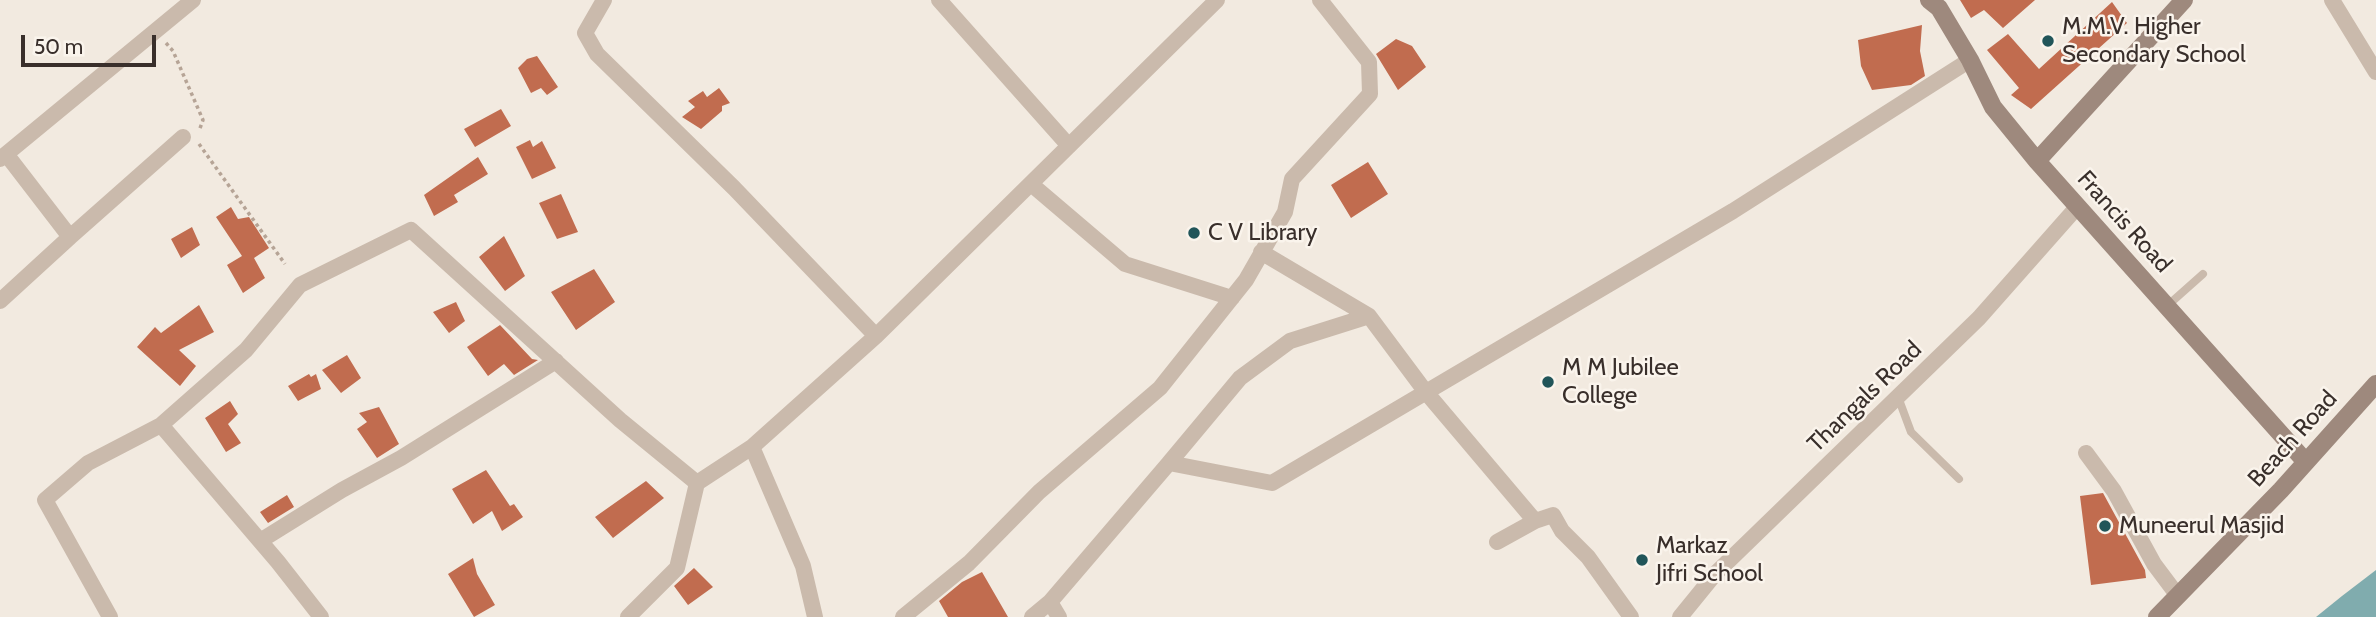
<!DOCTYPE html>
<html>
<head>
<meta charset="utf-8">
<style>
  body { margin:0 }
  #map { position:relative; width:2376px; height:617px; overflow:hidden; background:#f2eae0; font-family:Cabin,sans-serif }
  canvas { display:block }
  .scale { position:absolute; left:21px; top:35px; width:135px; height:32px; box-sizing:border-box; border:4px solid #392f2b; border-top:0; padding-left:9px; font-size:21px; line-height:24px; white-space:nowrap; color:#392f2b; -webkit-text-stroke:5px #faf4ec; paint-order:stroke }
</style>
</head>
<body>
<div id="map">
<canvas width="2376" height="617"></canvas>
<div class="scale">50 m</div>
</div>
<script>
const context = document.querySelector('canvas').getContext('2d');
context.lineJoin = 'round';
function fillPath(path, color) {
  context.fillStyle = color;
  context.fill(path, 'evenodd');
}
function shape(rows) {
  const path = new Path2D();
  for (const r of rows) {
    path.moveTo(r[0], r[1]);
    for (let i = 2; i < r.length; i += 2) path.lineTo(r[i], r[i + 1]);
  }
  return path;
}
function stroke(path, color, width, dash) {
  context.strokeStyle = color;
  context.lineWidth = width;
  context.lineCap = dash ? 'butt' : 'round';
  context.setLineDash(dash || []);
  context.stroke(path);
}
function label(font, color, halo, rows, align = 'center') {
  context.font = font + ' Cabin,sans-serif';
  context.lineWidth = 5;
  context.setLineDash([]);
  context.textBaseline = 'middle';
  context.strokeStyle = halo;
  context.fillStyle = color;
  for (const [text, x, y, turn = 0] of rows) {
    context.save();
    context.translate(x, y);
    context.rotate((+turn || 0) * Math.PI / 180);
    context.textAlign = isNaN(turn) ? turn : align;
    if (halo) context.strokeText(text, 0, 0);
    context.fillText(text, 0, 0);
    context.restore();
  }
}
fillPath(shape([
  [2376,570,2376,617,2316,617,2342,596]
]), '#80acae');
fillPath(shape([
  [1960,0,2035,0,2003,28,1984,10,1971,18],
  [2112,2,2127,23,2031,109,2011,95,2019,88,1987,50,2008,34,2039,69],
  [1922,25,1920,51,1925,76,1911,85,1872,90,1861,66,1858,40],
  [1396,39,1412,46,1426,67,1398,90,1376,54],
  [537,56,558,87,547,95,541,88,531,93,518,68,527,59],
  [719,88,730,103,722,106,722,111,701,129,682,117,695,107,688,101,703,91,707,97],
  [501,109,511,126,475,147,464,129],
  [530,140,533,147,542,141,556,168,532,179,516,147],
  [478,157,488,174,454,195,458,202,434,216,424,195],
  [1368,162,1388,194,1351,218,1331,185],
  [561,194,578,232,557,239,539,203],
  [231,207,238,219,249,217,269,248,254,258,265,278,243,293,227,265,242,256,216,217],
  [192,227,200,245,181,258,171,239],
  [504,236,525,276,505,291,479,257],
  [594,269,615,302,576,330,551,292],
  [456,302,465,321,449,333,433,312],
  [199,305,214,332,179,350,196,366,180,386,137,347,155,327,161,333],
  [500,325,532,359,538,360,514,375,504,364,488,376,467,347],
  [347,355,361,378,341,393,322,370],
  [309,374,311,377,316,374,321,389,298,401,288,386],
  [230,401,238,414,228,424,241,443,226,452,205,418],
  [379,407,399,444,377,458,357,429,367,422,359,413],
  [486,470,510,506,514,504,523,517,502,531,492,511,473,524,452,489],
  [646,481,664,498,613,538,595,517],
  [2103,493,2145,570,2146,578,2091,585,2080,496],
  [287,495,294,507,268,523,260,512],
  [473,558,477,574,495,605,474,617,448,574],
  [694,568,713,587,688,605,674,586],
  [982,572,1008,617,948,617,939,601,962,582]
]), '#c16c4f');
stroke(shape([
  [166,43,173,51,203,120,199,131],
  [199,144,285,264]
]), '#b6a496', 3.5, [3.5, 3.5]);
stroke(shape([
  [2167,306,2203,274],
  [1898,397,1911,432,1959,479]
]), '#cabaac', 8);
stroke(shape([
  [604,0,585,33,597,54,734,188,876,336],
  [939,0,1069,146],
  [2332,0,2376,72],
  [0,159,193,0],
  [1031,184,1125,264,1232,298],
  [70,237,183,137],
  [1261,252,1369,316,1425,391,1535,521],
  [0,301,70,237,6,154],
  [161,425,278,562,321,617],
  [752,447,803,566,815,617],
  [2086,453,2114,491,2154,564,2178,596],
  [1169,463,1240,378,1290,341,1369,316],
  [260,541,342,490,401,458,556,361],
  [1497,542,1535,521,1553,515,1562,531,1588,557,1631,617],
  [110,617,45,500,88,463,161,425,246,350,300,285,411,230,620,420,697,483],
  [628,617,677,568,697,483,752,447,876,336,1217,0],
  [903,617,969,563,1039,492,1160,388,1246,280,1285,212,1292,179,1370,94,1369,62,1320,0],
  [1032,617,1050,602],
  [1059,617,1050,602,1169,463,1272,483,1733,211,1970,60],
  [1680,617,1715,574,1979,318,2078,206]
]), '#cabaac', 16);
stroke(shape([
  [1929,0,1939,8,1970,60,1993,107,2037,161,2305,461],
  [2037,161,2184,0],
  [2157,617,2281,490,2376,384]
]), '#9e897d', 18);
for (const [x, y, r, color] of [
  [2048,41,7,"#215559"],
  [1194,233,7,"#215559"],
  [1548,382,7,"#215559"],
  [2105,526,7,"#215559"],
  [1642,560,7,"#215559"]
]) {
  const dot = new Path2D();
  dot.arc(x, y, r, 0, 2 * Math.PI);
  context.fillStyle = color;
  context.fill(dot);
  stroke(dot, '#faf4ec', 2.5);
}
label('24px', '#392f2b', '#faf4ec', [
  ["M.M.V. Higher",2062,27],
  ["Secondary School",2062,55],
  ["C V Library",1208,233],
  ["M M Jubilee",1562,368],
  ["College",1562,396],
  ["Muneerul Masjid",2119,526],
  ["Markaz",1656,546],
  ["Jifri School",1656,574]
], 'left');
label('24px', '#392f2b', '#faf4ec', [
  ["Francis Road",2124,222,48],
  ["Thangals Road",1865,397,-44],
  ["Beach Road",2293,439,-48]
]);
</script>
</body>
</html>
